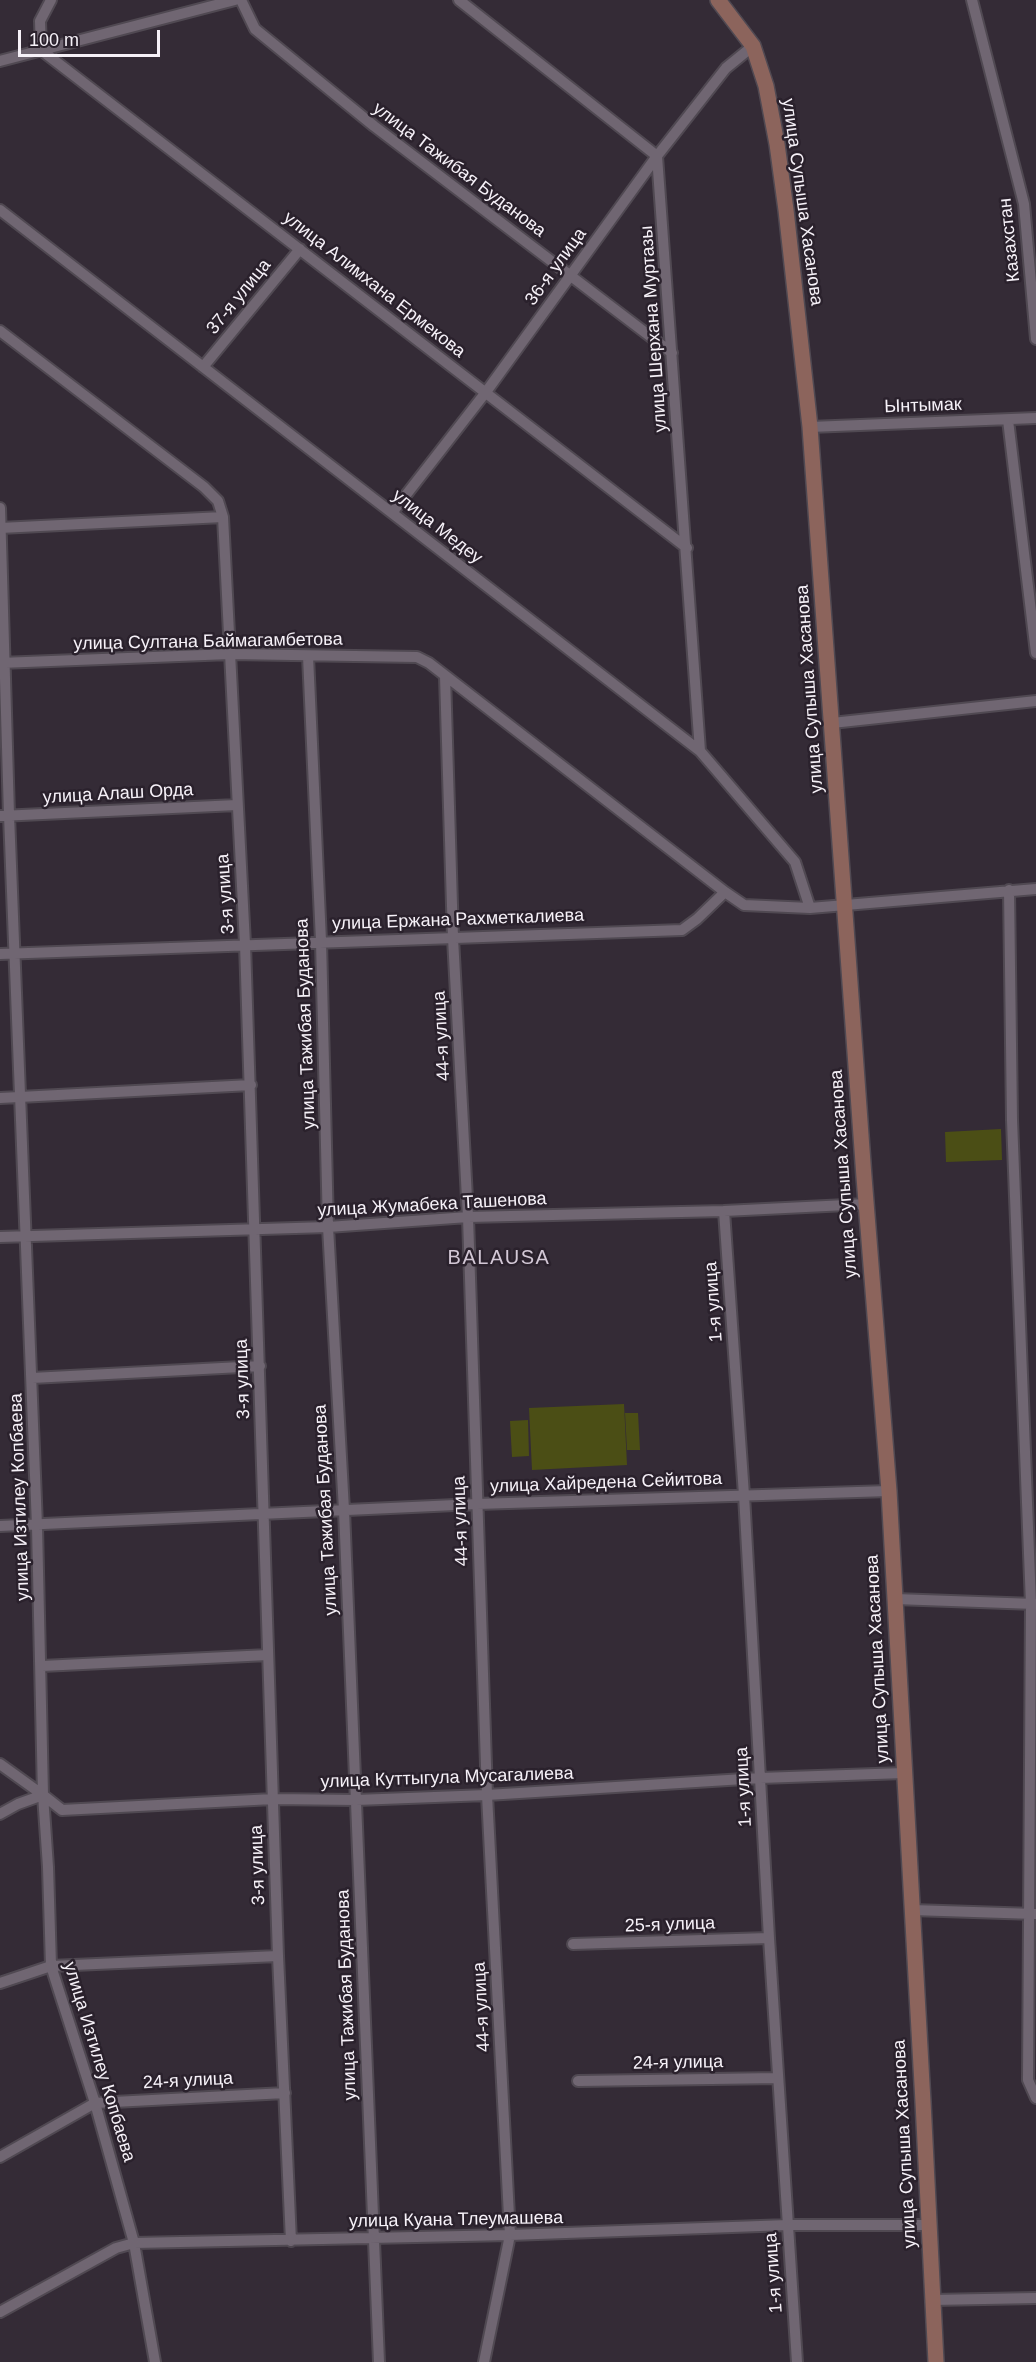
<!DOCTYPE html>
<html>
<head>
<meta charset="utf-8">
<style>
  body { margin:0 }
  #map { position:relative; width:1036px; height:2362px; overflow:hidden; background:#342b36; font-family:Arial,sans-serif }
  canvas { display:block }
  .scale { position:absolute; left:18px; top:30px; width:142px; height:27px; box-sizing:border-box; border:3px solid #f6f1f8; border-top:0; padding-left:8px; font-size:18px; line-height:21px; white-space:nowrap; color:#f6f1f8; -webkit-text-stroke:4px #2a212c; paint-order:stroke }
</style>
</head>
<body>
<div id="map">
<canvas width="1036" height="2362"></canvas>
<div class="scale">100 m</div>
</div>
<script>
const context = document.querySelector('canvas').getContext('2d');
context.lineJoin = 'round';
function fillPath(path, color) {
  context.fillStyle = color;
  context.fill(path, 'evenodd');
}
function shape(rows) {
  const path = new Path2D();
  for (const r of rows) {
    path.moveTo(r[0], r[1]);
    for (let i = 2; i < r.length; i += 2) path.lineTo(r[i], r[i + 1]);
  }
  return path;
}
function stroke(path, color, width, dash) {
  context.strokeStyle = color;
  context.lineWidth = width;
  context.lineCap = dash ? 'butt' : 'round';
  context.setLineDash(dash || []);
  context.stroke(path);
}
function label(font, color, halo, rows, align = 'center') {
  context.font = font + ' Arial,sans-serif';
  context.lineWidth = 5;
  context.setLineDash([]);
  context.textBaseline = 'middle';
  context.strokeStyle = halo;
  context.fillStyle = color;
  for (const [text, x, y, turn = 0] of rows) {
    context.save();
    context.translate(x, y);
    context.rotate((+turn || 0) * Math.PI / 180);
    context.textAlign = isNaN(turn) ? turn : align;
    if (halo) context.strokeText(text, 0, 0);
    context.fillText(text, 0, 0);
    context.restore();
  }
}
fillPath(shape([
  [1001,1129,1002,1160,946,1162,945,1132],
  [624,1404,627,1465,532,1470,529,1408],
  [625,1413,638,1413,640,1450,627,1450],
  [528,1420,529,1456,512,1457,510,1421]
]), '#4b4e15');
const street = shape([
  [51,0,40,21,41,50,687,548],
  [241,0,255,29,374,126,672,353],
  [459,0,657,156,700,751],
  [972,0,1024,204,1036,339],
  [0,61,235,0],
  [0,210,700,751,795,862,810,908],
  [0,331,204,487,218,501,223,517,245,944,278,1956,291,2241],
  [203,367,300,249],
  [1008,420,1036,653],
  [810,427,1036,418],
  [0,508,9,815,37,1526,43,1795,48,1867,51,1966,95,2103,134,2243,155,2362],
  [392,513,486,392,657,156,726,68,753,46],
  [0,528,223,517],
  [308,656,321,941,328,1227,344,1510,379,2362],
  [0,663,230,654,417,657,429,663,725,892],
  [445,676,453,938,468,1217,487,1795,510,2235,484,2362],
  [832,723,1036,701],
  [0,816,237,805],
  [1009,890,1012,1120,1031,1604,1028,2080,1036,2098],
  [0,954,682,930,697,919,725,892,744,905,810,908,1036,889],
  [0,1098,251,1085],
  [724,1211,744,1495,769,1938,797,2362],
  [0,1237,328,1227,468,1217,724,1211,867,1204],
  [32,1378,260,1366],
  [0,1526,477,1504,889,1491],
  [895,1599,1035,1604],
  [42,1666,268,1655],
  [0,1764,43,1795],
  [0,1814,18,1804,43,1795,62,1810,273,1799,356,1800,487,1795,760,1778,904,1773],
  [912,1910,1035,1914],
  [573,1944,769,1938],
  [0,1983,51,1966,278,1956],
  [578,2081,778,2078],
  [0,2157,95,2103,285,2093],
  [932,2300,1036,2298],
  [0,2312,116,2248,134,2243,510,2235,788,2225,929,2225]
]);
const secondary = shape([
  [718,0,753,46,766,86,777,144,786,210,810,427,864,1177,889,1491,923,2102,936,2362]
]);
stroke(street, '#504952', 14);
stroke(secondary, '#504952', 18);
stroke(street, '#706672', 10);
stroke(secondary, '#8c645c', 15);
label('18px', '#f6f1f8', '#2a212c', [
  ["улица Тажибая Буданова",459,170,37],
  ["улица Супыша Хасанова",802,202,82],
  ["Казахстан",1010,240,-96],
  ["36-я улица",556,267,-54],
  ["улица Алимхана Ермекова",374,285,38],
  ["37-я улица",239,297,-51],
  ["улица Шерхана Муртазы",654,329,-94],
  ["Ынтымак",923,406,-2],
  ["улица Медеу",437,527,38],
  ["улица Султана Баймагамбетова",208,642,-1],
  ["улица Супыша Хасанова",810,689,-94],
  ["улица Алаш Орда",118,794,-3],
  ["3-я улица",226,894,-94],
  ["улица Ержана Рахметкалиева",458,920,-2],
  ["улица Тажибая Буданова",306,1024,-92],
  ["44-я улица",442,1036,-93],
  ["улица Супыша Хасанова",844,1174,-94],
  ["улица Жумабека Ташенова",432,1205,-3],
  ["1-я улица",714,1302,-94],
  ["3-я улица",243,1379,-92],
  ["улица Хайредена Сейитова",606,1483,-2],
  ["улица Изтилеу Копбаева",20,1497,-92],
  ["улица Тажибая Буданова",326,1510,-93],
  ["44-я улица",461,1521,-92],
  ["улица Супыша Хасанова",878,1659,-93],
  ["улица Куттыгула Мусагалиева",447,1778,-2],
  ["1-я улица",744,1787,-93],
  ["3-я улица",258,1865,-92],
  ["25-я улица",670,1925,-2],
  ["улица Тажибая Буданова",347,1995,-92],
  ["44-я улица",482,2007,-93],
  ["улица Изтилеу Копбаева",99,2062,73],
  ["24-я улица",678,2063,-1],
  ["24-я улица",188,2081,-3],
  ["улица Супыша Хасанова",905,2144,-93],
  ["улица Куана Тлеумашева",456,2220,-1],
  ["1-я улица",774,2273,-94]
]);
context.letterSpacing = '1.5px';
label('20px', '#d3c8d6', '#2a212c', [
  ["BALAUSA",499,1258]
]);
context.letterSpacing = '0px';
</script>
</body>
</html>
